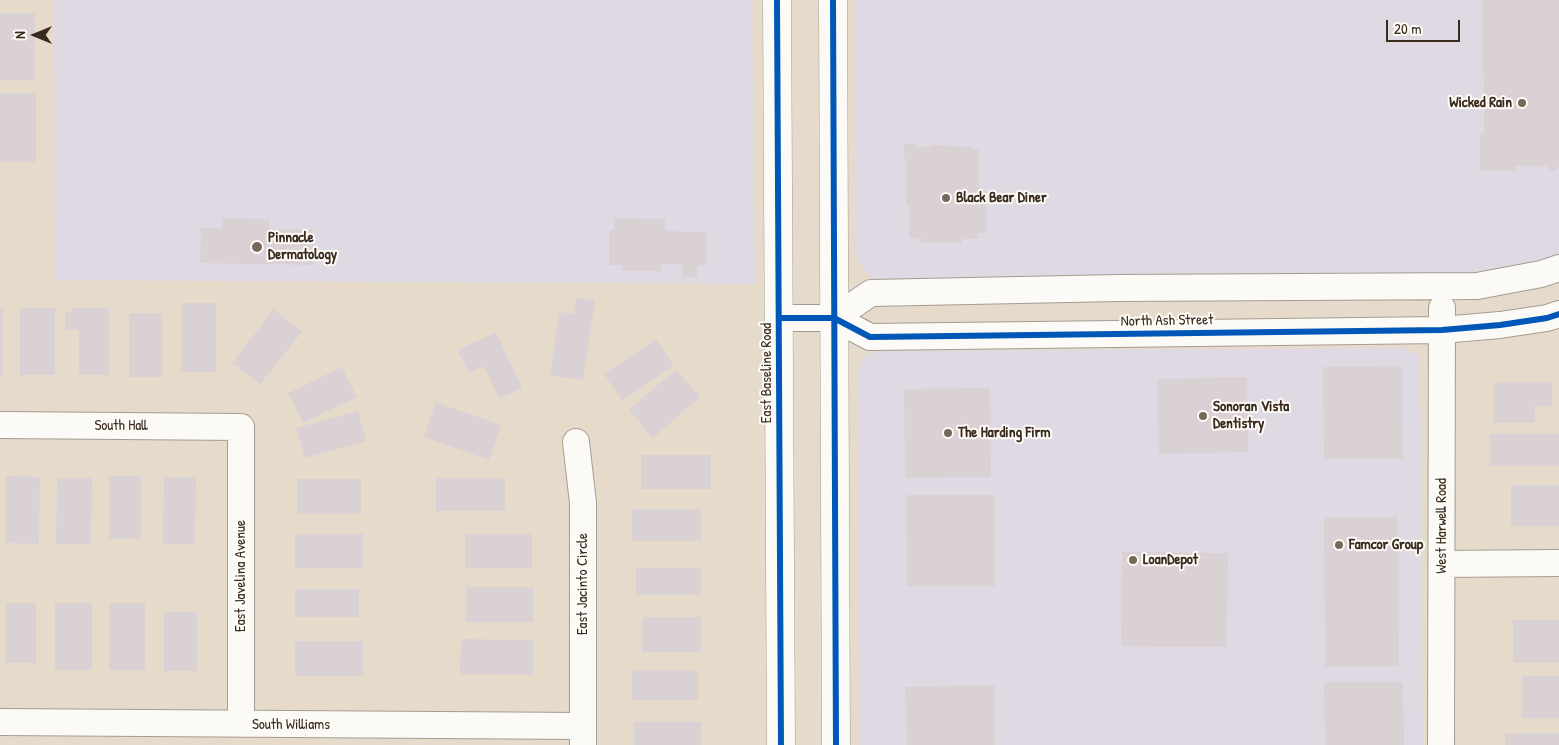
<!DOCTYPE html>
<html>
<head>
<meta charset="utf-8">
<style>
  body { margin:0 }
  #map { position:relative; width:1559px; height:745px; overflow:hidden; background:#e6dbcb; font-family:"Patrick Hand",sans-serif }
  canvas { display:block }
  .north { position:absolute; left:10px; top:10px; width:50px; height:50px; -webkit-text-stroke:4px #fdfcf7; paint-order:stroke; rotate:270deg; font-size:14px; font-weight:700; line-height:20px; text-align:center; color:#3b2a1e }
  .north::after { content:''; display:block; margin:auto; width:18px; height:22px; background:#3b2a1e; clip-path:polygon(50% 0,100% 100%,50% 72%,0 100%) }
  .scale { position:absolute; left:1386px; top:20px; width:74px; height:22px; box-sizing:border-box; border:2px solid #3b2a1e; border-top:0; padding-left:6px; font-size:15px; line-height:18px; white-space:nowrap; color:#3b2a1e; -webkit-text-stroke:4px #fdfcf7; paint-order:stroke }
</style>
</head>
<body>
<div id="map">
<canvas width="1559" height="745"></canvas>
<div class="north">N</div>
<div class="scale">20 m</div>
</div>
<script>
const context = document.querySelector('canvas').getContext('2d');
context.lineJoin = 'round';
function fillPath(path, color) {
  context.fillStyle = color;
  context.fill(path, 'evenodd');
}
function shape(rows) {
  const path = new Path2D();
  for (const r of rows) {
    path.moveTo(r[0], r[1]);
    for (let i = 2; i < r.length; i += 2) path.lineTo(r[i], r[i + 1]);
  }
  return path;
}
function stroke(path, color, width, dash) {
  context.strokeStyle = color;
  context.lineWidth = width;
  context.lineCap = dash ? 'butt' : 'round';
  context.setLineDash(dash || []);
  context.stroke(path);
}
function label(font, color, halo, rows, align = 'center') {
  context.font = font + ' "Patrick Hand",sans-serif';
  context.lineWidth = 4;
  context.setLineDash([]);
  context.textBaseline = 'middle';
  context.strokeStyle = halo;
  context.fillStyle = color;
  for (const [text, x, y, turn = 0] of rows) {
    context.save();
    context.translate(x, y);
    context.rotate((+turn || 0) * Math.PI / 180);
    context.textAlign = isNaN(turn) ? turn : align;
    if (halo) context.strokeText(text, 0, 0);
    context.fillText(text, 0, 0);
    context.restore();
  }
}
fillPath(shape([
  [54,0,752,0,755,284,55,280],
  [855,0,1559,0,1559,256,1537,264,1484,273,877,282,869,276,857,260,856,249],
  [1402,348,1416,353,1420,359,1423,745,859,745,857,371,862,359,874,351]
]), '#dfd9e3');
fillPath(shape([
  [1482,0,1559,0,1559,167,1557,167,1557,170,1548,170,1548,166,1515,166,1515,171,1480,171,1480,134,1484,134,1484,73,1482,73],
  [0,13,35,13,35,80,0,80],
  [0,93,36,93,36,162,0,162],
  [904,144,917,144,917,147,931,147,931,145,973,147,973,150,979,150,979,191,986,191,986,233,978,233,978,239,962,239,962,243,921,243,921,238,909,238,909,206,906,206,906,158,904,158],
  [222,218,269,219,269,229,313,230,313,265,200,263,201,228,222,228],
  [614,218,665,219,665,231,706,232,706,266,697,266,697,277,682,277,682,264,661,264,661,271,623,271,623,265,609,265,609,230,614,230],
  [576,298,595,300,583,380,550,375,559,312,574,314],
  [181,303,216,303,216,372,181,372],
  [0,308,3,308,3,375,0,375],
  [20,308,55,308,55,375,20,375],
  [73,308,109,308,109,375,79,375,79,330,65,330,65,312,73,312],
  [274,309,302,332,260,384,232,363],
  [129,313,162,313,162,377,129,377],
  [496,332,522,388,499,399,484,366,469,374,458,350],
  [656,339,674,366,622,401,604,374],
  [1402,366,1403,459,1324,459,1323,367],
  [342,367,357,397,303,423,288,393],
  [676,369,700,397,653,438,629,410],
  [1247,377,1248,452,1159,454,1157,379],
  [1494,382,1552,382,1552,406,1535,406,1535,423,1494,423],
  [990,388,991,477,905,478,904,389],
  [436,402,501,425,489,460,424,437],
  [358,411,366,441,305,458,296,428],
  [1490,434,1559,434,1559,466,1490,466],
  [641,455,711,455,711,489,641,489],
  [6,476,40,477,39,544,5,543],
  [109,476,141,476,141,539,109,539],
  [164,477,196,477,195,544,163,544],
  [57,478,92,478,91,544,56,544],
  [436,478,505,478,505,511,436,511],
  [297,479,361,479,361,514,297,514],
  [1511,485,1559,485,1559,526,1511,526],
  [906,495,995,495,995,586,907,586],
  [632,509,701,509,701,541,632,541],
  [1398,517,1399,666,1325,667,1324,518],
  [295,534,363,534,363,568,295,568],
  [465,534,532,534,532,568,465,568],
  [1122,552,1228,553,1227,647,1121,646],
  [636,568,701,568,701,595,636,595],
  [466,587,533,587,533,622,466,622],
  [295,589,359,589,359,617,295,617],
  [6,603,36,603,36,663,6,663],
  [55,603,92,603,92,670,55,670],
  [109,603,145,603,145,670,109,670],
  [164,612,197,612,197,671,164,671],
  [642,617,701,617,701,652,642,652],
  [1513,620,1559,620,1559,663,1513,663],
  [461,639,533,640,533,675,460,674],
  [295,641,363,641,363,676,295,676],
  [632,670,698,670,698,700,632,700],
  [1522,676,1559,676,1559,718,1522,718],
  [1324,682,1403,682,1404,745,1325,745],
  [994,685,995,745,907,745,905,687],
  [634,722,701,722,701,745,634,745],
  [1505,733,1559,733,1559,745,1505,745]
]), '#dad1d4');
const minor = shape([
  [779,318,834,318,870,337,1442,330,1500,325,1547,318,1559,314],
  [834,318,871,293,1118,288,1477,286,1541,274,1559,268],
  [0,425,241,427,241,724],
  [576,442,583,503,583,745],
  [1442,564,1559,563],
  [0,722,583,726],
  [1441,745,1442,308]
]);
const primary = shape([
  [777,0,781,745],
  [833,0,836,745]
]);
stroke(minor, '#a59c91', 28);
stroke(primary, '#a59c91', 29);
stroke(minor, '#fbfaf7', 26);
stroke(primary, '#fbfaf7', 28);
stroke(shape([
  [777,0,781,745],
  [833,0,836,745],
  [779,318,834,318,870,337,1442,330,1500,325,1547,318,1559,314]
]), '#0057b8', 6);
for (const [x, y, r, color] of [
  [1522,103,5,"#77685b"],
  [946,198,5,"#77685b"],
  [257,247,6,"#77685b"],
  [1203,416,5,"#77685b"],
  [948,433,5,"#77685b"],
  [1339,545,5,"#77685b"],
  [1133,560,5,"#77685b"]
]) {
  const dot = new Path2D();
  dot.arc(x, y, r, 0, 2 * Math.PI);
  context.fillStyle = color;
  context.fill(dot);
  stroke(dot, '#fdfcf7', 2);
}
label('bold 15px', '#3b2a1e', '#fdfcf7', [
  ["Wicked Rain",1512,103,"right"],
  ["Black Bear Diner",956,198],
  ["Pinnacle",268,238],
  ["Dermatology",268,255],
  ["Sonoran Vista",1213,407],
  ["Dentistry",1213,424],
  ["The Harding Firm",958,433],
  ["Famcor Group",1349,545],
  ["LoanDepot",1143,560]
], 'left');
label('15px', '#3b2a1e', '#fdfcf7', [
  ["North Ash Street",1167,321,-1],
  ["East Baseline Road",767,373,-90],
  ["South Hall",121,426],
  ["West Harwell Road",1442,526,-90],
  ["East Javelina Avenue",241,576,-90],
  ["East Jacinto Circle",583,584,-90],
  ["South Williams",291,725]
]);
</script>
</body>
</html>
